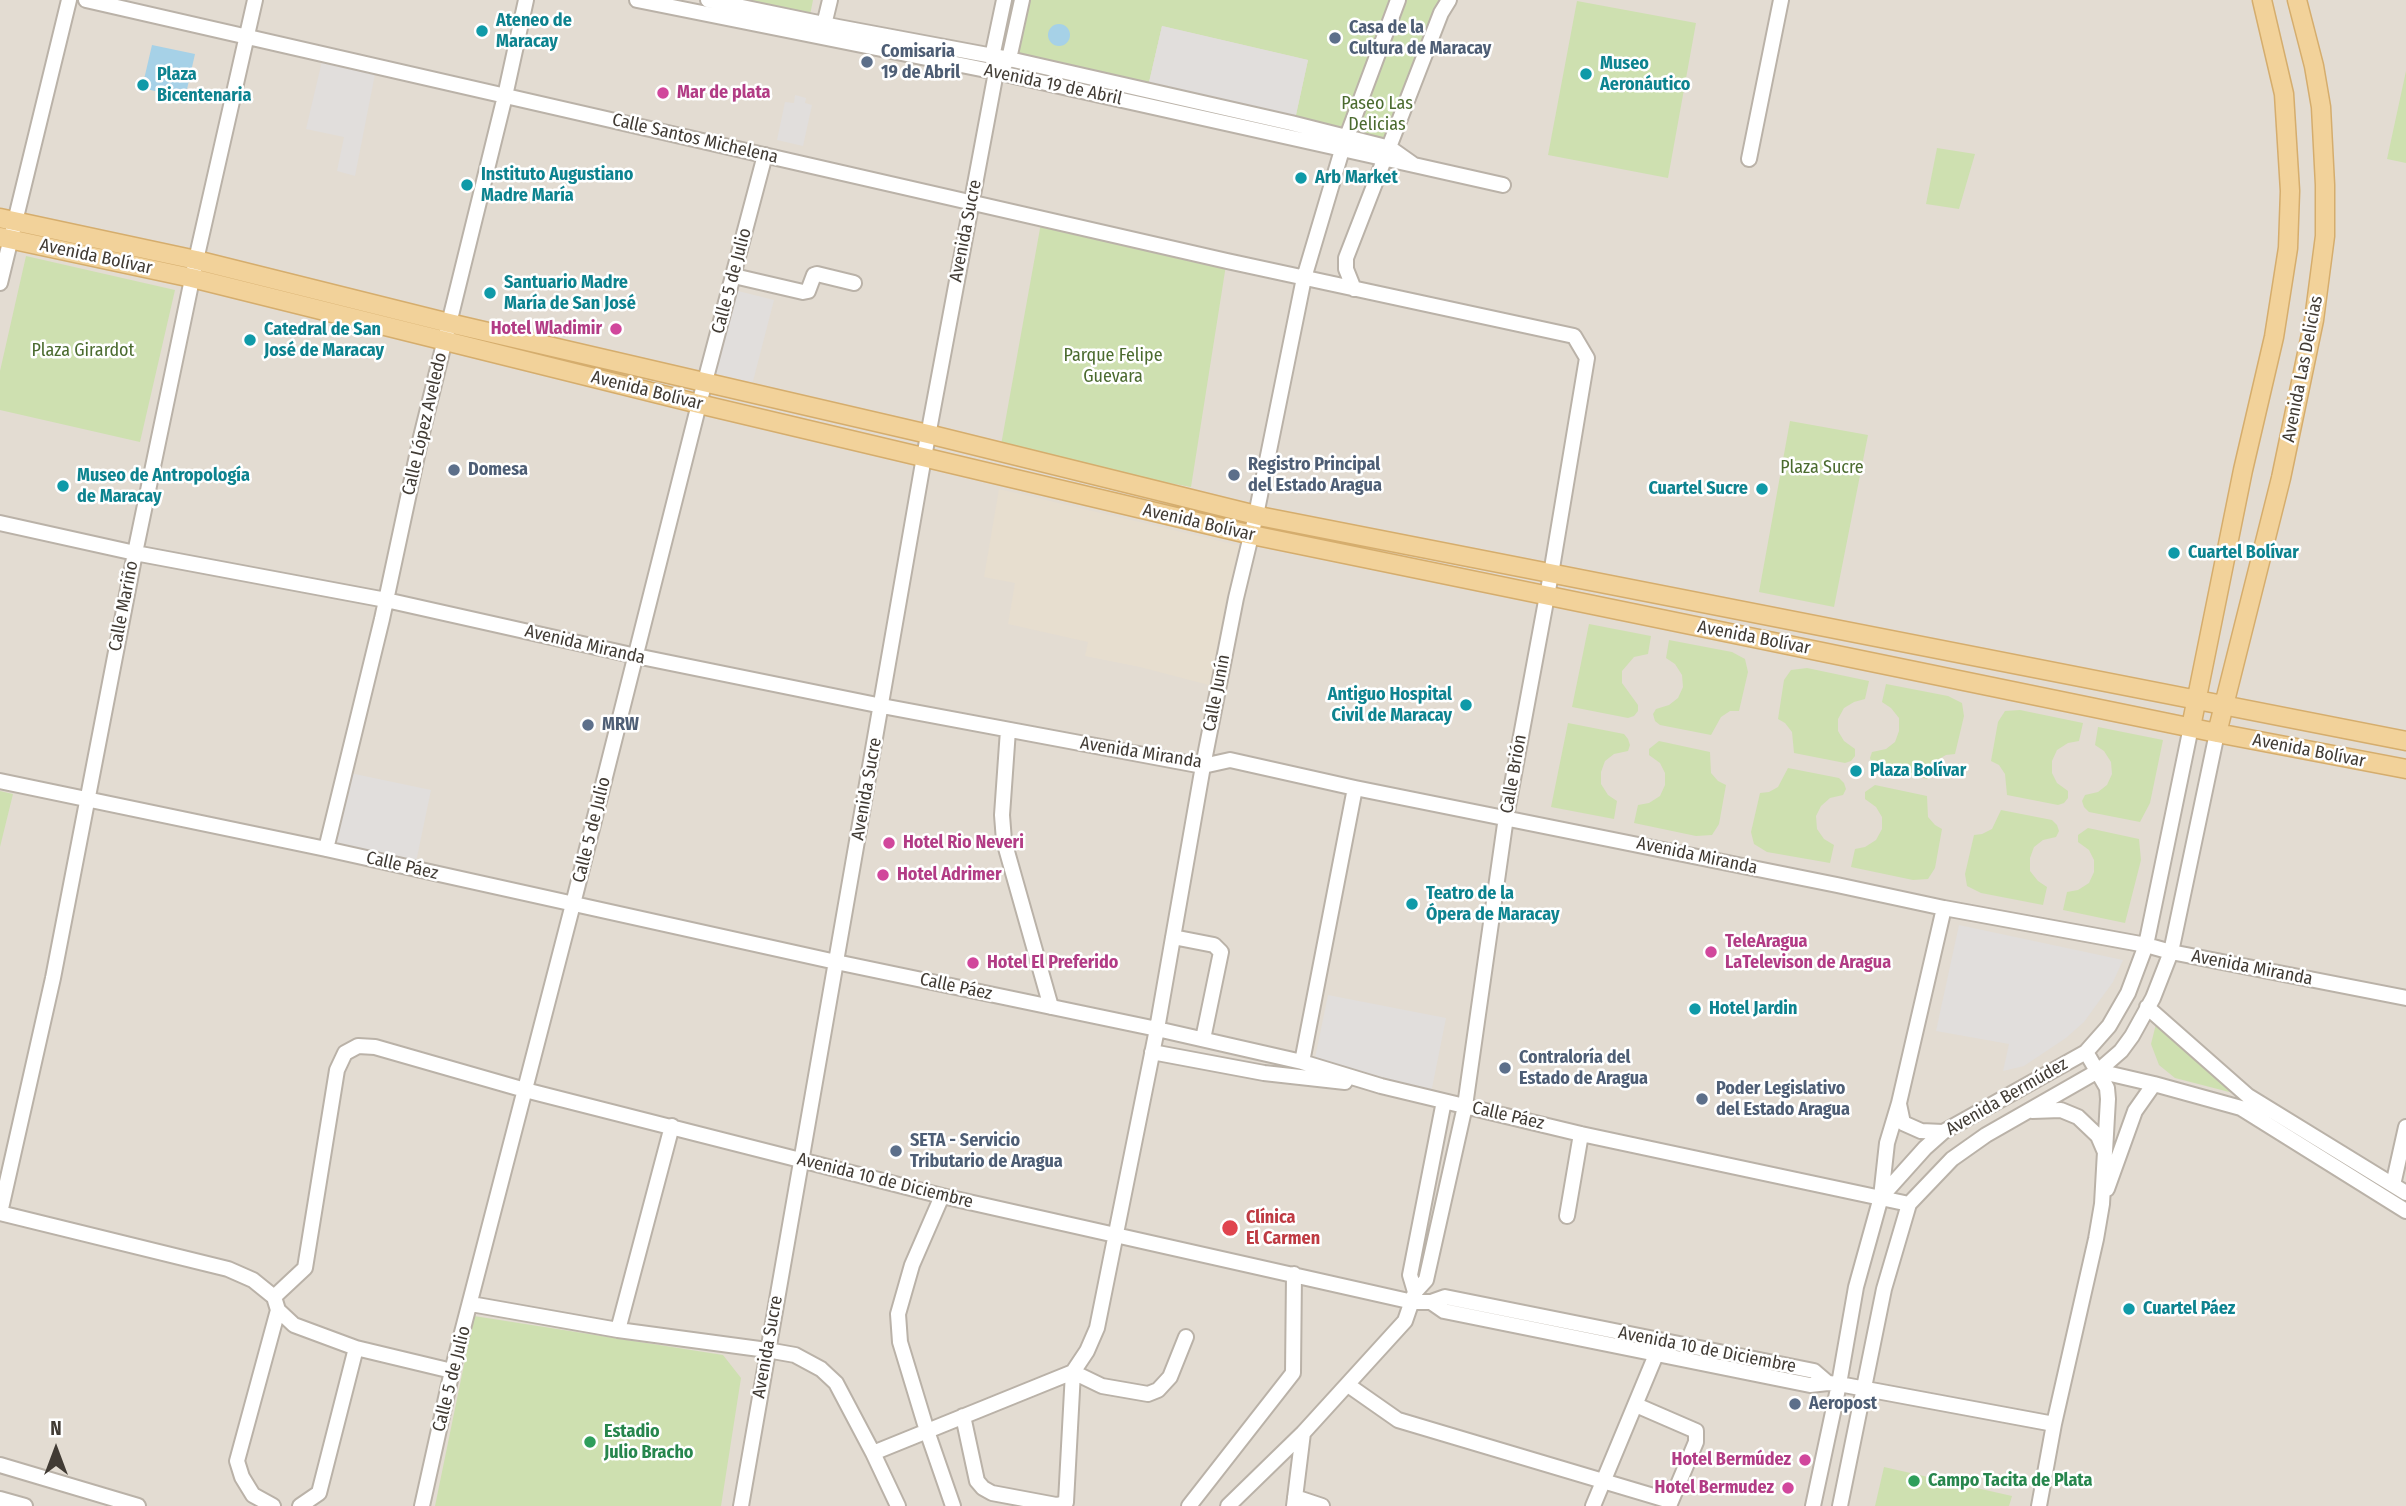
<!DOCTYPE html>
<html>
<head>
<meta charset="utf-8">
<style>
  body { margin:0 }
  #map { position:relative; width:2406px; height:1506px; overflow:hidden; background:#f0ebe4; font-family:"Fira Sans Condensed",sans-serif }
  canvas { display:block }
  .north { position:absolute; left:21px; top:1415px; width:70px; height:70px; -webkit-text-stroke:5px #fff; paint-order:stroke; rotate:0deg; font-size:19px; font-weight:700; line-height:28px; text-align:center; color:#413b34 }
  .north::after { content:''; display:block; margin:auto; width:24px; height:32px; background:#413b34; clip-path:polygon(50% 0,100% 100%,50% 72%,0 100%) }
</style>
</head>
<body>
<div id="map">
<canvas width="2406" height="1506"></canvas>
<div class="north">N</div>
</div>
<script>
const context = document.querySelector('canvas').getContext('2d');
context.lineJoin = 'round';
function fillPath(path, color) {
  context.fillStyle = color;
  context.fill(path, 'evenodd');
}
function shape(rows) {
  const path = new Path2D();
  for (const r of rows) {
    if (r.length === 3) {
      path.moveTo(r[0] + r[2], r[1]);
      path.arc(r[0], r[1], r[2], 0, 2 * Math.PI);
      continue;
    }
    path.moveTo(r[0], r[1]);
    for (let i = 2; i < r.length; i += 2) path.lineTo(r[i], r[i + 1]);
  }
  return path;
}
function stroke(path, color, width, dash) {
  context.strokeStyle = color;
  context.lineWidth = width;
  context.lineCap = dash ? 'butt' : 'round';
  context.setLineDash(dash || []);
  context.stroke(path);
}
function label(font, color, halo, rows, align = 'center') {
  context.font = font + ' "Fira Sans Condensed",sans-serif';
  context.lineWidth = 5;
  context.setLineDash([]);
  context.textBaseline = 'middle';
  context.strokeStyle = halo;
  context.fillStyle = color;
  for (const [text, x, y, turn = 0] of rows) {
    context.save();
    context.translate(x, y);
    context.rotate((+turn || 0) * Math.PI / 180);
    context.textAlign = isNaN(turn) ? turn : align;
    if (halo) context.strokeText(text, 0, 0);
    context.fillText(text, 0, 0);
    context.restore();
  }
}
fillPath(shape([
  [0,0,2406,0,2406,1506,0,1506]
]), '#e3dcd2');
fillPath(shape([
  [999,489,1241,546,1209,685,1140,667,1085,656,1088,642,1008,624,1015,583,984,577]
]), '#e7decf');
fillPath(shape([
  [740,0,813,0,810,15],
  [1022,0,1442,0,1388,147,1294,124,1308,60,1162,26,1147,91,1009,59],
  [1577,1,1696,23,1668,178,1548,155],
  [2406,71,2406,163,2387,159],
  [1937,148,1975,154,1959,209,1926,204],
  [1041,223,1226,265,1191,487,1115,473,1001,445],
  [26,256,175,290,140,442,0,410,0,371],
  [1790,421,1868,435,1834,607,1759,592],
  [1589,624,1651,636,1648,654,1634,657,1622,671,1622,683,1638,705,1638,711,1634,716,1628,718,1572,707],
  [1669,640,1732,652,1745,659,1748,672,1739,711,1730,711,1721,717,1711,735,1660,725,1655,721,1653,714,1656,709,1669,705,1678,698,1683,687,1682,675,1675,664,1666,658],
  [1807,668,1869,681,1865,699,1854,702,1844,708,1838,719,1838,731,1844,741,1855,749,1855,756,1851,761,1845,763,1794,753,1792,732,1785,723,1778,719,1784,680,1791,670],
  [1886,684,1948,696,1962,703,1964,716,1955,754,1946,755,1937,760,1928,779,1876,769,1872,764,1870,758,1872,752,1886,749,1895,742,1899,731,1899,718,1891,708,1882,702],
  [2020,710,2083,723,2079,741,2068,743,2057,750,2052,761,2052,773,2057,783,2068,791,2068,798,2064,803,2058,805,2007,795,2005,774,1999,765,1991,761,1998,722,2005,711],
  [1568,723,1624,734,1628,739,1630,745,1628,751,1614,754,1605,761,1601,772,1601,784,1608,795,1617,801,1614,819,1551,807],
  [2098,727,2163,740,2150,803,2140,822,2089,812,2084,807,2082,801,2085,795,2098,792,2107,785,2112,774,2111,762,2104,751,2095,745],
  [1659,741,1710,752,1711,773,1718,781,1726,785,1719,824,1712,835,1696,836,1634,823,1638,805,1649,803,1660,796,1665,785,1665,773,1660,763,1649,755,1649,749],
  [1788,768,1839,778,1844,783,1846,789,1843,795,1830,798,1821,806,1816,816,1817,829,1824,839,1834,845,1830,863,1767,852,1754,844,1751,832,1760,793,1769,792,1778,787],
  [1875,785,1927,796,1928,817,1935,825,1942,829,1935,868,1928,879,1913,880,1851,867,1855,849,1865,847,1876,840,1882,829,1882,817,1876,807,1865,799,1865,792],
  [0,791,13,794,0,847],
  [2001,810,2052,820,2057,825,2059,831,2056,837,2043,840,2034,847,2030,858,2030,871,2038,881,2047,887,2043,905,1981,893,1967,886,1965,874,1974,835,1982,834,1992,829],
  [2088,828,2139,839,2141,860,2125,923,2063,910,2067,892,2078,890,2089,883,2094,872,2094,860,2089,850,2078,842,2078,835],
  [2157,1020,2237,1094,2175,1078,2159,1065,2151,1044],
  [474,1316,723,1355,741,1378,721,1506,435,1506],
  [1884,1467,2012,1496,2009,1506,1875,1506]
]), '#cee0b0');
fillPath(shape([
  [1162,26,1308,60,1294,124,1147,91],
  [322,61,375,74,355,176,337,171,344,137,306,129],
  [795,95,806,98,805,103,812,105,803,146,777,140,785,102,794,103],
  [734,290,774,300,751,389,711,379],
  [350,773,431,790,416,862,332,842],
  [1959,925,2123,960,2113,982,2084,1022,2066,1038,2024,1066,2003,1071,2009,1044,1936,1031],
  [1328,995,1446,1018,1431,1093,1314,1063]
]), '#e1dedc');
fillPath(shape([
  [1059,35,11],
  [152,45,195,54,185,98,142,88]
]), '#a6d1e7');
const minor = shape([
  [86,0,1227,261,1574,336,1587,358,1551,574,1506,817,1465,1106,1426,1280,1415,1292,1405,1321,1303,1433,1228,1506],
  [637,0,996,72,1414,165,1390,148,1291,123,1009,59,838,27,708,0],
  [824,25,830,0],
  [1005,64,1009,59,1022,0],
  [1749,159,1781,0],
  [1414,165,1503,185],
  [734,276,803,292,808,291,814,275,817,274,854,283],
  [0,283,69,0],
  [1354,289,1346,269,1346,258,1441,13,1449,0],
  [0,523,135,553,386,600,636,656,882,706,1203,766,1230,760,1355,788,1837,885,1944,908,2146,945,2171,952,2406,998],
  [1008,730,1002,815,1004,841,1051,1007],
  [0,781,326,849,836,962,1157,1029,1302,1062,1381,1086,1581,1134,1909,1204],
  [326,849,382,619,421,437,505,96,526,0],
  [1173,937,1214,945,1221,952,1203,1039],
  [2147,1007,2248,1096,2406,1193],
  [1152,1052,1264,1073,1345,1082],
  [1302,1062,1355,788],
  [2098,1071,2154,1084,2241,1108,2406,1211],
  [1899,1104,1903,1123,1921,1131,1943,1132],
  [2032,1111,2061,1110,2078,1117,2098,1136,2104,1150],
  [2393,1185,2406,1127],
  [2107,1189,2135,1111,2154,1084],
  [942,1196,912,1265,898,1314,900,1342,927,1431,953,1506],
  [1881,1197,1887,1143,1899,1103,1944,908],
  [0,1213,53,978,135,553,196,260,255,0],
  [0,1213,228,1269,253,1280,274,1297,278,1310,237,1461,242,1477,253,1495,273,1506],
  [1567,1216,1581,1134],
  [1415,1292,1410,1275,1444,1101],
  [274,1297,305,1268,337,1070,345,1053,358,1046,375,1047,525,1090,942,1196,1413,1302,1431,1302,1445,1297,1814,1371,1828,1383],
  [1431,1302,1444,1311,1810,1385,1828,1383,1839,1384,2054,1424],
  [471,1304,618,1330,767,1350,795,1355,821,1369,836,1383,873,1453,898,1506],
  [278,1310,294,1325,356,1348,452,1371],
  [618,1330,672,1126],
  [1348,1385,1398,1420,1670,1501],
  [1636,1405,1696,1431,1696,1442,1669,1506],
  [963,1416,977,1481,983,1488,992,1493,1056,1505,1061,1504,1066,1502,1073,1372,1102,1386,1148,1394,1158,1390,1170,1377,1186,1337],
  [873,1453,1073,1372,1087,1351,1097,1328,1157,1029,1203,766,1236,598,1256,515,1304,278,1342,150,1398,0],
  [0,1465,138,1506],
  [1295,1497,1322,1506],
  [0,1499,25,1506],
  [300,1506,319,1493,356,1348],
  [422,1506,452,1371,573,904,699,404,765,155],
  [741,1506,924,457,996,72,992,57,1004,0],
  [1189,1506,1293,1373,1294,1274],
  [1294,1506,1303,1433],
  [1593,1506,1660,1345],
  [1813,1506,1839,1384,1856,1287,1881,1197,1925,1148,1943,1132,2086,1052,2109,1026,2128,993,2146,945,2191,727],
  [1840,1506,1884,1289,1909,1204,1952,1159,1986,1135,2098,1071,2121,1051,2132,1036,2153,998,2171,952,2217,733],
  [2039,1506,2054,1424,2096,1239,2102,1204,2108,1099,2107,1088,2086,1052]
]);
const major = shape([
  [0,218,196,260,449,323,928,434,1264,517,2406,741],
  [0,237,192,278,699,404,1252,535,2217,733,2406,769],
  [2191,727,2243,470,2274,337,2288,248,2290,191,2284,94,2262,0],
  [2217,733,2281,478,2314,320,2325,236,2325,185,2321,107,2314,66,2297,0]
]);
stroke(minor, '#bab2a8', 18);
stroke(major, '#d5ad6d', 21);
stroke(minor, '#fff', 14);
stroke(major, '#f2d29a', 18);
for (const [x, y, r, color] of [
  [482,31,7,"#0f9aa8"],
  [1335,38,7,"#5c6f8a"],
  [867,62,7,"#5c6f8a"],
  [1586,74,7,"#0f9aa8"],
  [143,85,7,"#0f9aa8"],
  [663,93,7,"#d1479c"],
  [1301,178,7,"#0f9aa8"],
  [467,185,7,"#0f9aa8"],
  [490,293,7,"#0f9aa8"],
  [616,329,7,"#d1479c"],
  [250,340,7,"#0f9aa8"],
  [454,470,7,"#5c6f8a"],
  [1234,475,7,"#5c6f8a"],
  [63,486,7,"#0f9aa8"],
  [1762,489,7,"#0f9aa8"],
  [2174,553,7,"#0f9aa8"],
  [1466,705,7,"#0f9aa8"],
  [588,725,7,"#5c6f8a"],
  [1856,771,7,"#0f9aa8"],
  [889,843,7,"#d1479c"],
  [883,875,7,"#d1479c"],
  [1412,904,7,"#0f9aa8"],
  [1711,952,7,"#d1479c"],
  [973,963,7,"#d1479c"],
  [1695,1009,7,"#0f9aa8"],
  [1505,1068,7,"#5c6f8a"],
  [1702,1099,7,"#5c6f8a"],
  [896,1151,7,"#5c6f8a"],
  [1230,1228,9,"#e0444e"],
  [2129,1309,7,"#0f9aa8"],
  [1795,1404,7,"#5c6f8a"],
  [590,1442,7,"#2e9e5b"],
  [1805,1460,7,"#d1479c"],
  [1914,1481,7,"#2e9e5b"],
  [1788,1488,7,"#d1479c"]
]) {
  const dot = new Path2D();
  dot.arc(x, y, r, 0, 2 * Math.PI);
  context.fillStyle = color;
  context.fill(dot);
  stroke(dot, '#fff', 2.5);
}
label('bold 18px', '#0d838f', '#fff', [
  ["Ateneo de",496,21],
  ["Maracay",496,42],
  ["Museo",1600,64],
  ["Aeronáutico",1600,85],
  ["Plaza",157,75],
  ["Bicentenaria",157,96],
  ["Instituto Augustiano",481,175],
  ["Madre María",481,196],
  ["Arb Market",1315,178],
  ["Santuario Madre",504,283],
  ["María de San José",504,304],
  ["Catedral de San",264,330],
  ["José de Maracay",264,351],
  ["Museo de Antropología",77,476],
  ["de Maracay",77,497],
  ["Cuartel Sucre",1748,489,"right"],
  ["Cuartel Bolívar",2188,553],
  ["Antiguo Hospital",1452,695,"right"],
  ["Civil de Maracay",1452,716,"right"],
  ["Plaza Bolívar",1870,771],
  ["Teatro de la",1426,894],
  ["Ópera de Maracay",1426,915],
  ["Hotel Jardin",1709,1009],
  ["Cuartel Páez",2143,1309]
], 'left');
label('bold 18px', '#4e5e75', '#fff', [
  ["Casa de la",1349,28],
  ["Cultura de Maracay",1349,49],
  ["Comisaria",881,52],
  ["19 de Abril",881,73],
  ["Registro Principal",1248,465],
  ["del Estado Aragua",1248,486],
  ["Domesa",468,470],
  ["MRW",602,725],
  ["Contraloría del",1519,1058],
  ["Estado de Aragua",1519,1079],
  ["Poder Legislativo",1716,1089],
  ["del Estado Aragua",1716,1110],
  ["SETA - Servicio",910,1141],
  ["Tributario de Aragua",910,1162],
  ["Aeropost",1809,1404]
], 'left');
label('18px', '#413b34', '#fff', [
  ["Avenida 19 de Abril",1053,85,12],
  ["Calle Santos Michelena",695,139,13],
  ["Avenida Sucre",966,231,-79],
  ["Avenida Bolívar",96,257,12],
  ["Calle 5 de Julio",732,281,-75],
  ["Avenida Las Delicias",2303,369,-79],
  ["Avenida Bolívar",647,391,14],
  ["Calle López Aveledo",425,424,-77],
  ["Avenida Bolívar",1199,523,13],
  ["Calle Mariño",124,606,-79],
  ["Avenida Bolívar",1754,638,11],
  ["Avenida Miranda",585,645,13],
  ["Calle Junín",1217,693,-79],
  ["Avenida Bolívar",2309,751,11],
  ["Avenida Miranda",1141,753,9],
  ["Calle Brión",1514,774,-80],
  ["Avenida Sucre",867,789,-80],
  ["Calle 5 de Julio",592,830,-76],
  ["Avenida Miranda",1697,856,12],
  ["Calle Páez",402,866,13],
  ["Avenida Miranda",2252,968,11],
  ["Calle Páez",956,987,12],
  ["Avenida Bermúdez",2007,1097,-30],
  ["Calle Páez",1508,1116,13],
  ["Avenida 10 de Diciembre",885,1181,14],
  ["Avenida Sucre",768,1347,-80],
  ["Avenida 10 de Diciembre",1707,1350,11],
  ["Calle 5 de Julio",452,1379,-76]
]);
label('bold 18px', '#b23c85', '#fff', [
  ["Mar de plata",677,93],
  ["Hotel Wladimir",602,329,"right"],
  ["Hotel Rio Neveri",903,843],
  ["Hotel Adrimer",897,875],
  ["TeleAragua",1725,942],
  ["LaTelevison de Aragua",1725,963],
  ["Hotel El Preferido",987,963],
  ["Hotel Bermúdez",1791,1460,"right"],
  ["Hotel Bermudez",1774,1488,"right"]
], 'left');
label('18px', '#4b6b2f', '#fff', [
  ["Paseo Las",1377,104],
  ["Delicias",1377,125],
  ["Plaza Girardot",83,351],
  ["Parque Felipe",1113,356],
  ["Guevara",1113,377],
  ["Plaza Sucre",1822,468]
]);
label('bold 18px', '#be3a42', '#fff', [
  ["Clínica",1246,1218],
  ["El Carmen",1246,1239]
], 'left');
label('bold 18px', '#27864d', '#fff', [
  ["Estadio",604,1432],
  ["Julio Bracho",604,1453],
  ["Campo Tacita de Plata",1928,1481]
], 'left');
</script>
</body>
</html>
